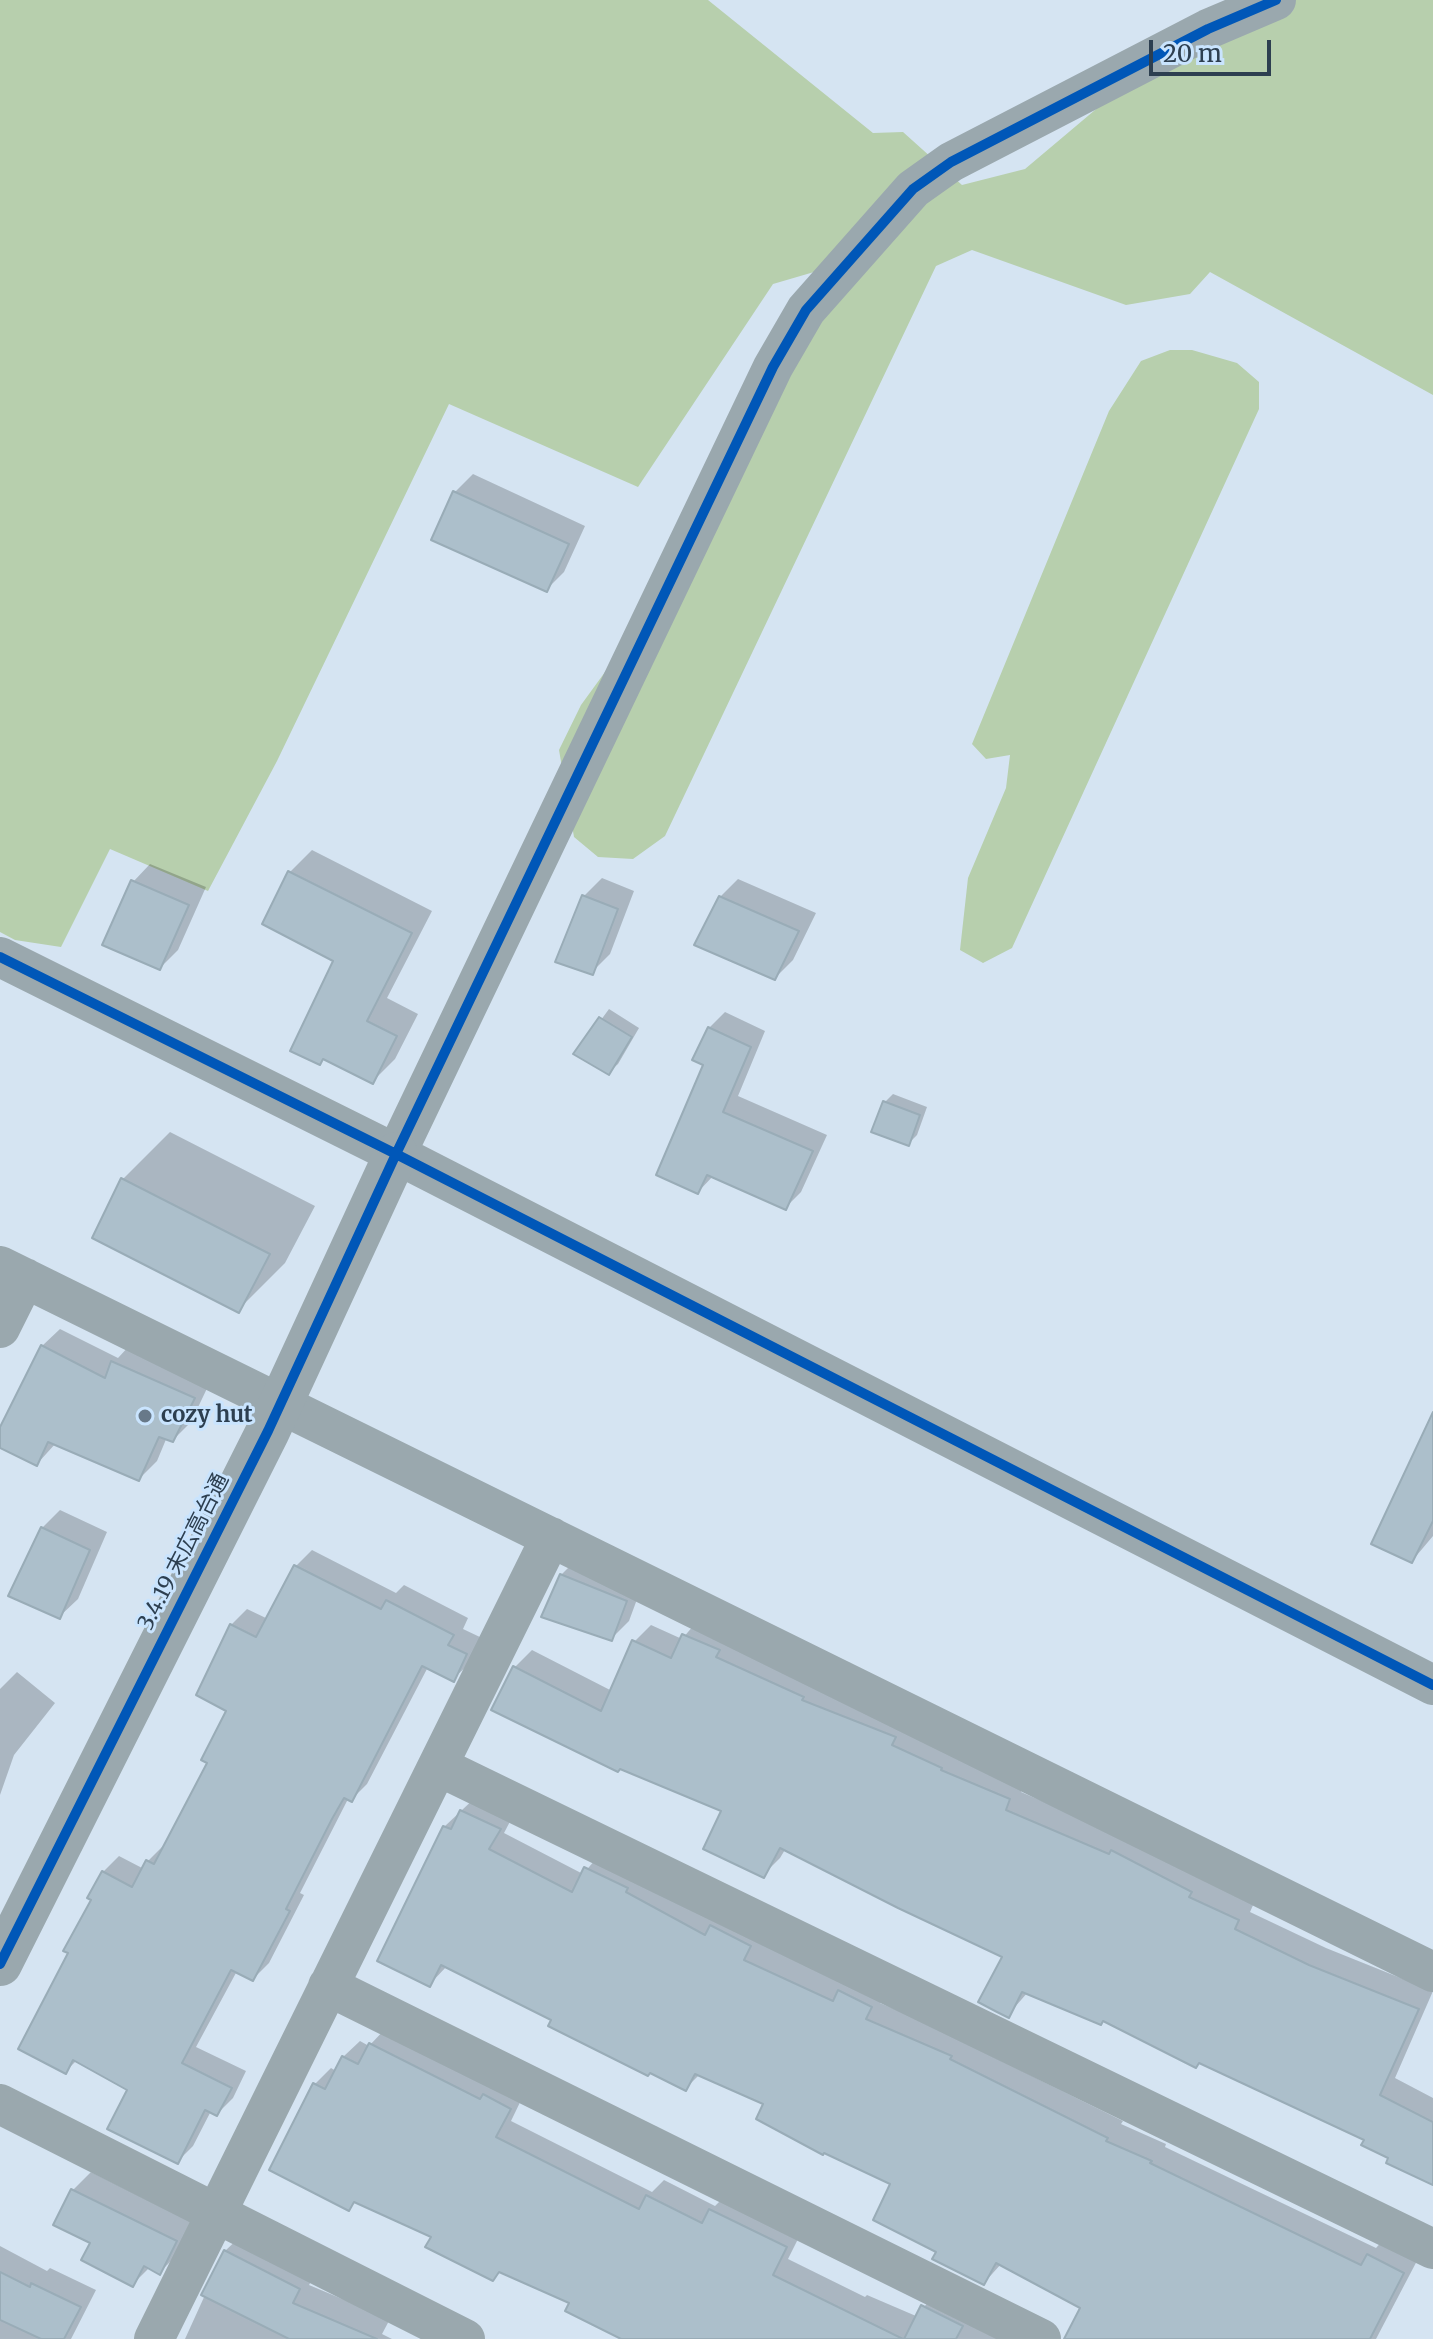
<!DOCTYPE html>
<html>
<head>
<meta charset="utf-8">
<style>
  body { margin:0 }
  #map { position:relative; width:1433px; height:2339px; overflow:hidden; background:#d5e4f2; font-family:Merriweather,serif }
  canvas { display:block }
  .scale { position:absolute; left:1149px; top:40px; width:122px; height:36px; box-sizing:border-box; border:4px solid #2d3f50; border-top:0; padding-left:10px; font-size:24px; line-height:28px; white-space:nowrap; color:#2d3f50; -webkit-text-stroke:6px #c9e4fe; paint-order:stroke }
</style>
</head>
<body>
<div id="map">
<canvas width="1433" height="2339"></canvas>
<div class="scale">20 m</div>
</div>
<script>
const context = document.querySelector('canvas').getContext('2d');
context.lineJoin = 'round';
function fillPath(path, color) {
  context.fillStyle = color;
  context.fill(path, 'evenodd');
}
function shape(rows) {
  const path = new Path2D();
  for (const r of rows) {
    path.moveTo(r[0], r[1]);
    for (let i = 2; i < r.length; i += 2) path.lineTo(r[i], r[i + 1]);
  }
  return path;
}
function stroke(path, color, width, dash) {
  context.strokeStyle = color;
  context.lineWidth = width;
  context.lineCap = dash ? 'butt' : 'round';
  context.setLineDash(dash || []);
  context.stroke(path);
}
function label(font, color, halo, rows, align = 'center') {
  context.font = font + ' Merriweather,"Noto Sans JP",serif';
  context.lineWidth = 6;
  context.setLineDash([]);
  context.textBaseline = 'middle';
  context.strokeStyle = halo;
  context.fillStyle = color;
  for (const [text, x, y, turn = 0] of rows) {
    context.save();
    context.translate(x, y);
    context.rotate((+turn || 0) * Math.PI / 180);
    context.textAlign = isNaN(turn) ? turn : align;
    if (halo) context.strokeText(text, 0, 0);
    context.fillText(text, 0, 0);
    context.restore();
  }
}
fillPath(shape([
  [0,0,708,0,873,133,903,132,962,185,1025,169,1114,94,1268,18,1293,11,1291,0,1433,0,1433,395,1210,272,1190,294,1126,305,972,250,936,266,665,836,633,859,598,857,574,837,559,750,581,705,725,507,814,272,773,284,638,487,449,404,277,761,208,891,110,849,61,947,15,940,0,932],
  [1170,350,1192,350,1237,363,1259,382,1259,409,1012,948,983,963,960,950,968,878,1006,788,1010,755,986,759,972,744,1109,411,1141,361]
]), '#b7cfad');
fillPath(shape([
  [473,474,585,526,564,572,546,590,455,492],
  [312,850,432,911,387,998,418,1014,395,1059,373,1081,325,1058,320,1063,336,960,290,872],
  [150,864,206,887,178,950,160,968,133,882],
  [602,878,634,891,610,954,592,972,584,896],
  [738,879,816,913,793,960,775,978,720,897],
  [609,1009,639,1028,618,1064,609,1072,576,1054],
  [725,1012,765,1031,738,1096,827,1135,801,1192,786,1207,714,1175,698,1192,709,1028],
  [893,1094,927,1107,917,1135,908,1144,885,1102],
  [170,1132,315,1206,285,1263,238,1310,123,1179],
  [60,1329,118,1358,130,1345,211,1380,191,1422,173,1440,167,1437,157,1461,139,1479,56,1443,37,1464,0,1446,0,1431,42,1346],
  [1433,1416,1433,1536,1412,1561],
  [60,1510,107,1532,78,1599,60,1616,42,1528],
  [312,1550,396,1593,404,1585,468,1618,463,1629,482,1638,469,1664,453,1679,428,1667,367,1784,351,1800,347,1801,300,1893,304,1895,269,1963,253,1979,237,1971,196,2047,246,2071,233,2098,217,2114,211,2111,193,2146,177,2162,129,2089,77,2060,65,2072,71,1952,103,1872,119,1856,144,1869,148,1861,164,1845,166,1846,210,1762,229,1710,231,1625,247,1609,268,1619,296,1566],
  [579,1557,643,1583,629,1621,611,1639,561,1575],
  [700,1618,1026,1782,1021,1792,1126,1837,1254,1903,1250,1912,1326,1948,1433,1991,1395,2078,1433,2098,1433,2183,1366,2139,1104,2020,1028,1992,1008,2015,1004,1956,786,1848,780,1858,763,1875,724,1810,494,1709,515,1667,532,1650,612,1691,634,1642,651,1625,682,1639],
  [17,1672,55,1703,14,1755,0,1795,0,1689],
  [478,1795,515,1812,504,1833,583,1874,602,1852,886,1990,880,2003,967,2040,965,2043,1123,2121,1121,2124,1166,2144,1165,2147,1376,2248,1384,2239,1419,2257,1376,2339,1068,2339,1083,2308,1001,2264,984,2283,938,2251,893,2183,766,2104,700,2074,685,2089,554,2019,447,1966,430,1984,444,1827],
  [386,2028,525,2092,511,2121,652,2192,664,2180,715,2206,727,2194,802,2231,788,2259,865,2297,867,2295,916,2316,939,2290,1001,2339,625,2339,572,2302,501,2270,493,2279,433,2236,356,2201,349,2208,315,2084,331,2068,336,2071,343,2057,360,2041,369,2046],
  [91,2172,193,2223,178,2254,160,2272,150,2267,133,2284,92,2242,55,2224,73,2190],
  [243,2234,317,2271,309,2285,390,2319,382,2334,392,2339,185,2339,225,2251],
  [0,2246,47,2271,50,2268,96,2290,71,2339,0,2339]
]), '#0003');
const building = shape([
  [453,491,569,544,547,592,431,540,453,491],
  [288,871,412,933,367,1021,397,1036,373,1084,323,1059,320,1065,290,1051,333,961,262,924,288,871],
  [131,880,189,905,160,970,102,945,131,880],
  [582,895,618,909,593,975,555,962,582,895],
  [719,896,799,931,775,980,694,945,719,896],
  [599,1017,632,1037,609,1075,573,1054,599,1017],
  [708,1027,751,1047,723,1112,813,1151,786,1210,707,1175,698,1194,656,1175,703,1065,692,1060,708,1027],
  [883,1101,920,1115,909,1146,871,1132,883,1101],
  [121,1178,270,1254,239,1313,92,1238,121,1178],
  [41,1345,105,1378,111,1361,195,1398,173,1442,159,1437,139,1481,48,1442,37,1466,0,1448,0,1427,41,1345],
  [1433,1412,1433,1521,1412,1563,1371,1544,1433,1412],
  [41,1527,90,1550,60,1619,8,1596,41,1527],
  [294,1565,381,1609,386,1600,454,1635,448,1645,467,1654,454,1682,422,1666,352,1802,344,1798,332,1819,286,1909,290,1911,253,1981,231,1970,182,2063,232,2088,217,2116,205,2110,178,2164,107,2129,127,2090,73,2060,66,2074,18,2049,68,1953,63,1951,91,1900,87,1898,102,1871,132,1887,146,1860,154,1864,207,1763,201,1760,226,1711,196,1695,230,1624,256,1637,294,1565],
  [560,1574,627,1601,612,1641,541,1617,560,1574],
  [682,1634,720,1650,716,1657,804,1697,802,1700,896,1737,892,1745,942,1768,941,1770,1010,1799,1006,1810,1109,1854,1111,1850,1192,1892,1189,1897,1239,1920,1235,1929,1309,1965,1419,2009,1380,2095,1433,2122,1433,2185,1386,2163,1388,2158,1361,2145,1364,2140,1199,2063,1196,2068,1103,2021,1101,2025,1022,1992,1009,2018,997,2012,978,2002,1002,1957,898,1908,780,1848,764,1878,703,1849,721,1811,620,1769,618,1772,491,1710,513,1666,601,1711,632,1640,671,1658,682,1634],
  [460,1810,501,1829,489,1849,572,1892,584,1867,628,1888,626,1892,705,1935,710,1925,751,1946,744,1960,833,2001,838,1990,872,2007,866,2019,952,2056,950,2059,1108,2138,1106,2141,1152,2161,1150,2163,1361,2265,1367,2254,1404,2273,1370,2339,1064,2339,1080,2308,996,2263,984,2285,932,2259,936,2252,873,2220,890,2184,824,2153,823,2155,756,2119,763,2104,695,2074,686,2091,650,2073,648,2076,548,2026,551,2020,441,1965,430,1987,377,1961,443,1826,451,1829,460,1810],
  [369,2043,480,2099,483,2094,511,2109,496,2137,639,2209,646,2195,702,2223,709,2209,787,2247,773,2275,903,2339,621,2339,565,2311,569,2303,499,2272,493,2281,425,2247,431,2237,354,2202,349,2211,269,2170,313,2083,325,2089,342,2056,358,2064,369,2043],
  [71,2189,177,2241,160,2275,144,2266,133,2287,81,2260,90,2243,53,2225,71,2189],
  [224,2250,300,2289,293,2303,377,2339,289,2339,201,2295,224,2250],
  [0,2272,30,2287,31,2283,81,2307,64,2339,41,2339,0,2320,0,2272],
  [921,2305,963,2326,956,2339,904,2339,921,2305]
]);
fillPath(building, '#acbfcb');
stroke(building, '#99acb7', 2);
stroke(shape([
  [0,957,396,1154,1433,1685],
  [396,1154,773,367,806,310,913,189,951,162,1208,29,1276,0],
  [0,1266,1433,1972],
  [0,1328,25,1278],
  [438,1766,1433,2249],
  [328,1986,1041,2339],
  [0,2104,465,2339],
  [154,2339,551,1537]
]), '#9aa8ae', 40);
stroke(shape([
  [0,1964,268,1431,396,1154]
]), '#9aa8ae', 44);
stroke(shape([
  [0,957,396,1154,1433,1685],
  [0,1964,268,1431,396,1154,773,367,806,310,913,189,951,162,1208,29,1276,0]
]), '#0057b8', 10);
for (const [x, y, r, color] of [
  [145,1416,8,"#687989"]
]) {
  const dot = new Path2D();
  dot.arc(x, y, r, 0, 2 * Math.PI);
  context.fillStyle = color;
  context.fill(dot);
  stroke(dot, '#c9e4fe', 3);
}
label('bold 22px', '#2d3f50', '#c9e4fe', [
  ["cozy hut",161,1416]
], 'left');
label('22px', '#2d3f50', '#c9e4fe', [
  ["3.4.19 末広高台通",184,1552,-63]
]);
</script>
</body>
</html>
